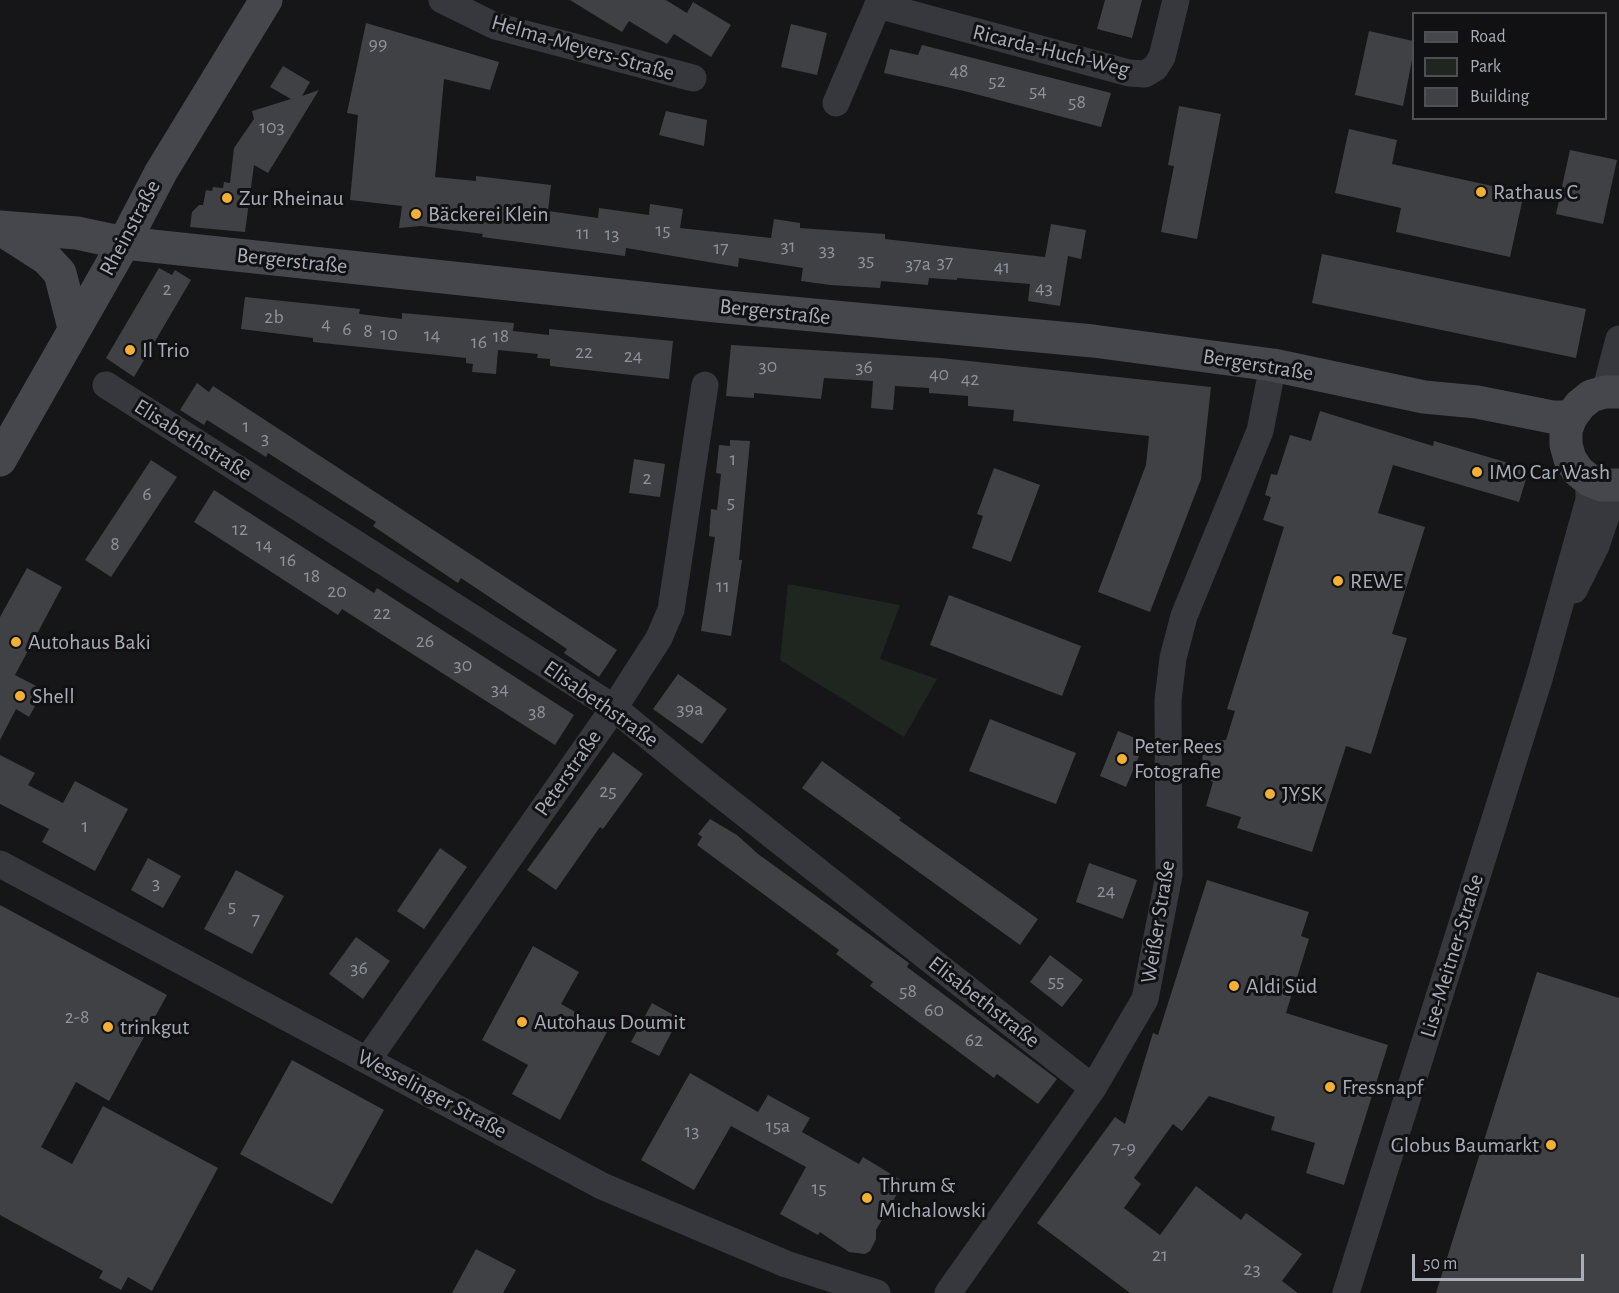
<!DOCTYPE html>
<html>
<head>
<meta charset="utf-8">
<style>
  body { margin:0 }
  #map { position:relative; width:1619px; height:1293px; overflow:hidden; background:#161618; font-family:"Alegreya Sans",sans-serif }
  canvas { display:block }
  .legend { position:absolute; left:1412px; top:12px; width:195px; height:108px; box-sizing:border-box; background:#111113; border:2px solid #4d4f55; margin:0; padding:8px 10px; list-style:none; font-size:18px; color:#a8adb8 }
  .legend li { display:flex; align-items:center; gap:12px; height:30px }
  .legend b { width:30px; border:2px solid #4d4f55 }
  .scale { position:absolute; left:1412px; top:1254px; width:172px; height:27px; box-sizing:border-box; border:3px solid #a8adb8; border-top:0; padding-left:8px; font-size:18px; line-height:21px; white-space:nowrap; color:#a8adb8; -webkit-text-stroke:4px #111113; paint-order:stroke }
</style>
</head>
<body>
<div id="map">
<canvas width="1619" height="1293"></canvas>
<ul class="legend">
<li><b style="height:8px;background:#45474d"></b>Road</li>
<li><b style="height:16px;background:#1e261f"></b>Park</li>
<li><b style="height:16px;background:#404145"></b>Building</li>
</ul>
<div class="scale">50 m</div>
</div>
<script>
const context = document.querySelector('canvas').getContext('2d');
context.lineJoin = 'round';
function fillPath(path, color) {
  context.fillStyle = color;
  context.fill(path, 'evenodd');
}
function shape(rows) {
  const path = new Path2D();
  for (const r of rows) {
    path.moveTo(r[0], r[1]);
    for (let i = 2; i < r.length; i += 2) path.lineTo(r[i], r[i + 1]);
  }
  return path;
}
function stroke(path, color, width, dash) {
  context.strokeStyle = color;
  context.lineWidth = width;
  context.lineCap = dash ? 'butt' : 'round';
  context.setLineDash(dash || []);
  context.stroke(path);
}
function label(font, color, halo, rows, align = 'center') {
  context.font = font + ' "Alegreya Sans",sans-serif';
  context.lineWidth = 6;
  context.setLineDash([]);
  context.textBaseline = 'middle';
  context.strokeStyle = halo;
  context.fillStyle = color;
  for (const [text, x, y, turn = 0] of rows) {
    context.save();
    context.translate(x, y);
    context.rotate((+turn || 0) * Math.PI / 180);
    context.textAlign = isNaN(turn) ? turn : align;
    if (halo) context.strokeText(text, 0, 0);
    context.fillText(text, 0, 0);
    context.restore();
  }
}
fillPath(shape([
  [788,584,900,605,880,659,937,679,904,737,780,660]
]), '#1e261f');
fillPath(shape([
  [570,0,666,0,687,13,693,2,731,25,711,57,674,34,667,44,629,21,622,32],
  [1105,0,1142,0,1132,38,1097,29],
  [366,23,499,62,490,90,444,79,435,177,476,181,476,176,551,185,548,211,598,218,599,208,649,215,650,204,683,209,680,228,771,238,774,219,800,223,800,228,885,234,885,239,1045,257,1051,224,1086,230,1081,259,1068,256,1060,306,1028,301,1030,284,957,278,957,280,929,278,928,285,881,281,880,288,830,285,801,281,803,268,739,258,738,267,626,248,625,256,482,237,483,234,421,226,399,228,402,206,350,200,358,115,347,113],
  [791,24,827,33,817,75,781,67],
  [1369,31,1413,41,1413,55,1403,106,1355,95],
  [922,45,1111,93,1101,127,964,91,884,73,890,49,918,55],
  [283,66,310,82,302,96,319,90,268,173,254,165,245,232,190,227,192,212,199,205,203,205,206,190,212,191,213,187,223,188,224,182,230,183,234,148,254,119,252,111,291,99,270,87],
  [1179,106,1221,114,1197,239,1161,232,1174,166,1168,165],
  [666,111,707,120,704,146,659,135],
  [1349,129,1397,140,1392,164,1524,193,1510,257,1396,232,1401,208,1335,193],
  [1570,150,1617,160,1603,224,1556,214],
  [1322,254,1586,309,1576,358,1312,303],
  [159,268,172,275,175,270,191,280,134,377,106,358],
  [245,297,360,309,359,314,402,319,402,313,514,323,513,331,549,335,549,329,673,341,669,379,550,366,550,359,537,358,538,354,498,350,496,374,472,372,473,364,466,363,466,358,313,342,313,338,241,329],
  [731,345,941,358,1211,387,1201,479,1150,612,1098,592,1146,465,1149,436,1013,421,1014,410,968,406,968,396,929,393,929,388,895,386,893,410,871,408,873,381,824,378,821,399,754,393,754,398,726,396],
  [197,383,209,392,213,386,617,650,599,677,564,653,567,649,461,578,458,583,373,526,376,522,268,453,266,457,207,420,204,425,180,410],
  [1320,411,1433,446,1434,441,1529,469,1519,502,1393,465,1378,513,1425,527,1392,634,1407,638,1371,754,1346,746,1312,852,1237,828,1241,817,1206,806,1213,782,1203,778,1202,741,1226,740,1235,711,1227,709,1284,527,1263,520,1271,497,1265,495,1271,474,1277,475,1290,435,1311,441],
  [730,440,750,441,739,560,742,560,731,636,701,631,715,537,709,536,711,509,717,510,721,474,716,473,719,445,730,446],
  [634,459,665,464,660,497,629,493],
  [151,460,177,477,111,577,85,560],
  [994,468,1040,485,1011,562,972,548,983,516,977,514],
  [214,490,374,593,377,588,574,715,555,745,342,609,338,615,194,522],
  [27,568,62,587,15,675,44,690,29,717,16,709,0,740,0,617],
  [949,595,1081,646,1062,696,930,645],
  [678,674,727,709,702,744,653,709],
  [990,719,1076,753,1056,804,969,771],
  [1118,731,1145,742,1126,787,1100,776],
  [613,752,643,774,603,829,600,827,556,890,527,870],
  [0,755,35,773,28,785,63,803,75,781,128,809,95,871,42,842,49,829,0,804],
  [822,761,901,818,899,820,1038,919,1020,945,802,788],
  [710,819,737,835,758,854,909,963,907,967,1057,1079,1038,1104,997,1074,994,1078,870,986,873,982,836,954,839,950,697,845,702,837,698,834],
  [440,848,467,867,424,929,397,911],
  [148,858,181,876,163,908,131,890],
  [1089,863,1137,880,1123,919,1076,902],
  [236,870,284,896,252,954,204,929],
  [1207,880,1309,912,1301,936,1309,939,1286,1013,1388,1045,1344,1185,1306,1173,1315,1143,1271,1130,1275,1117,1209,1096,1182,1131,1173,1124,1134,1178,1141,1184,1124,1208,1160,1235,1196,1186,1241,1220,1246,1213,1302,1254,1282,1281,1298,1293,1130,1293,1037,1223,1115,1117,1125,1124,1153,1033,1158,1035],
  [0,905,167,995,109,1101,76,1082,41,1147,72,1164,103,1106,218,1168,152,1291,128,1277,121,1290,99,1278,103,1271,0,1215],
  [356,937,390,961,363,999,329,974],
  [533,946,579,972,561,1004,608,1030,560,1120,512,1094,528,1065,482,1040],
  [1050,955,1083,980,1062,1007,1030,982],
  [1537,972,1619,998,1619,1293,1436,1293],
  [652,1003,679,1018,659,1056,631,1042],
  [292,1060,384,1110,332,1204,240,1154],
  [690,1073,758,1112,768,1095,810,1118,802,1132,859,1164,863,1157,904,1182,876,1230,876,1239,870,1251,865,1254,849,1252,820,1232,818,1235,780,1214,806,1167,731,1126,694,1190,641,1160],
  [476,1249,516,1270,503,1293,452,1293]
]), '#404145');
stroke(shape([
  [442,0,495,26,693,78],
  [878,5,1129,73,1145,74,1155,68,1162,57,1176,0],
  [836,103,880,0],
  [106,385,614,708,697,776,1093,1088],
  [1605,392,1619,339],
  [1574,590,1596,546,1613,495,1619,487],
  [0,864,602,1186,786,1264,877,1293],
  [368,1059,614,708,659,638,671,610,705,385],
  [948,1293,1093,1088,1145,999,1169,875,1168,700,1173,658,1184,616,1260,431,1273,365],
  [1346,1293,1539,679,1589,500,1589,480]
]), '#37383d', 27);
stroke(shape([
  [0,227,77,233,124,243,716,306,1093,341,1273,365,1424,397,1477,402,1552,417,1571,417],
  [2,230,47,259,60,273,74,328],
  [1619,392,1605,392,1591,396,1580,405,1571,417,1566,430,1566,445,1570,459,1578,471,1589,480,1602,485,1619,485],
  [0,460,124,243,161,172,266,0]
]), '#45474d', 33);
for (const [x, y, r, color] of [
  [1481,192,6,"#f2b134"],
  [227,198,6,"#f2b134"],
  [416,214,6,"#f2b134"],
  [130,350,6,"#f2b134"],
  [1477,472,6,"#f2b134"],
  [1338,581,6,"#f2b134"],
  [16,642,6,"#f2b134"],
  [20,696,6,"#f2b134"],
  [1122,759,6,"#f2b134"],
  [1270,794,6,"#f2b134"],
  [1234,986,6,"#f2b134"],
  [522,1022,6,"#f2b134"],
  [108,1027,6,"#f2b134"],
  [1330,1087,6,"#f2b134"],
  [1551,1145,6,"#f2b134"],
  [867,1198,6,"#f2b134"]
]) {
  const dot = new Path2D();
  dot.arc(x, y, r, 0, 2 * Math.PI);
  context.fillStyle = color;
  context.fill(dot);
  stroke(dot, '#111113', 2);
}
label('20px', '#8e929b', null, [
  ["99",378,44],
  ["48",959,71],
  ["52",997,81],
  ["54",1038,91],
  ["58",1077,102],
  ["103",272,127],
  ["15",663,230],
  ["11",583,233],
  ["13",612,234],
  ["31",788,246],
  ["17",721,248],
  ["33",827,250],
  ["35",866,260],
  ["37",945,262],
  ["37a",918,264],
  ["41",1002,267],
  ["43",1044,288],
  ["2",167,289],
  ["2b",274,317],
  ["4",326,324],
  ["6",347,329],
  ["8",368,331],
  ["10",389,334],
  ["14",432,335],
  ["18",501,336],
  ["16",479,342],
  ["22",584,352],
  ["24",633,356],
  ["30",768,366],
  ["36",864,367],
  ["40",939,374],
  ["42",970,379],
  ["1",246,426],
  ["3",265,438],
  ["1",733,459],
  ["2",647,478],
  ["6",147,494],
  ["5",731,502],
  ["12",240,529],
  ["8",115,544],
  ["14",264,545],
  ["16",288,560],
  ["18",312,576],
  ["11",723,586],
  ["20",337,591],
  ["22",382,613],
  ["26",425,641],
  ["30",463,665],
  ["34",500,689],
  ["39a",690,709],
  ["38",537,712],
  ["25",608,791],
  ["1",85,826],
  ["3",156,883],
  ["24",1106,891],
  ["5",232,906],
  ["7",256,919],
  ["36",359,968],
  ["55",1056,981],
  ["58",908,991],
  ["60",934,1010],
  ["2-8",77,1017],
  ["62",974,1040],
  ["15a",778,1126],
  ["13",692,1131],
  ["7-9",1124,1148],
  ["15",819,1188],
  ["21",1160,1255],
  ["23",1252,1269]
]);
label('22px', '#a8adb8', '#111113', [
  ["Helma-Meyers-Straße",583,48,16],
  ["Ricarda-Huch-Weg",1051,51,14],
  ["Rheinstraße",130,228,-62],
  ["Bergerstraße",292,261,6],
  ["Bergerstraße",775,312,6],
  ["Bergerstraße",1258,365,9],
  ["Elisabethstraße",193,440,32],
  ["Elisabethstraße",601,704,35],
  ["Peterstraße",568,773,-55],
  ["Weißer Straße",1158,922,-81],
  ["Lise-Meitner-Straße",1452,956,-73],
  ["Elisabethstraße",984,1002,38],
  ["Wesselinger Straße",432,1094,28]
]);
label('22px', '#a8adb8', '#111113', [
  ["Rathaus C",1493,192],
  ["Zur Rheinau",239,198],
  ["Bäckerei Klein",428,214],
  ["Il Trio",142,350],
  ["IMO Car Wash",1489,472],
  ["REWE",1350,581],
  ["Autohaus Baki",28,642],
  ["Shell",32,696],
  ["Peter Rees",1134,746],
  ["Fotografie",1134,771],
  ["JYSK",1282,794],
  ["Aldi Süd",1246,986],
  ["Autohaus Doumit",534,1022],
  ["trinkgut",120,1027],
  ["Fressnapf",1342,1087],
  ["Globus Baumarkt",1539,1145,"right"],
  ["Thrum &",879,1185],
  ["Michalowski",879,1210]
], 'left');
</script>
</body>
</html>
